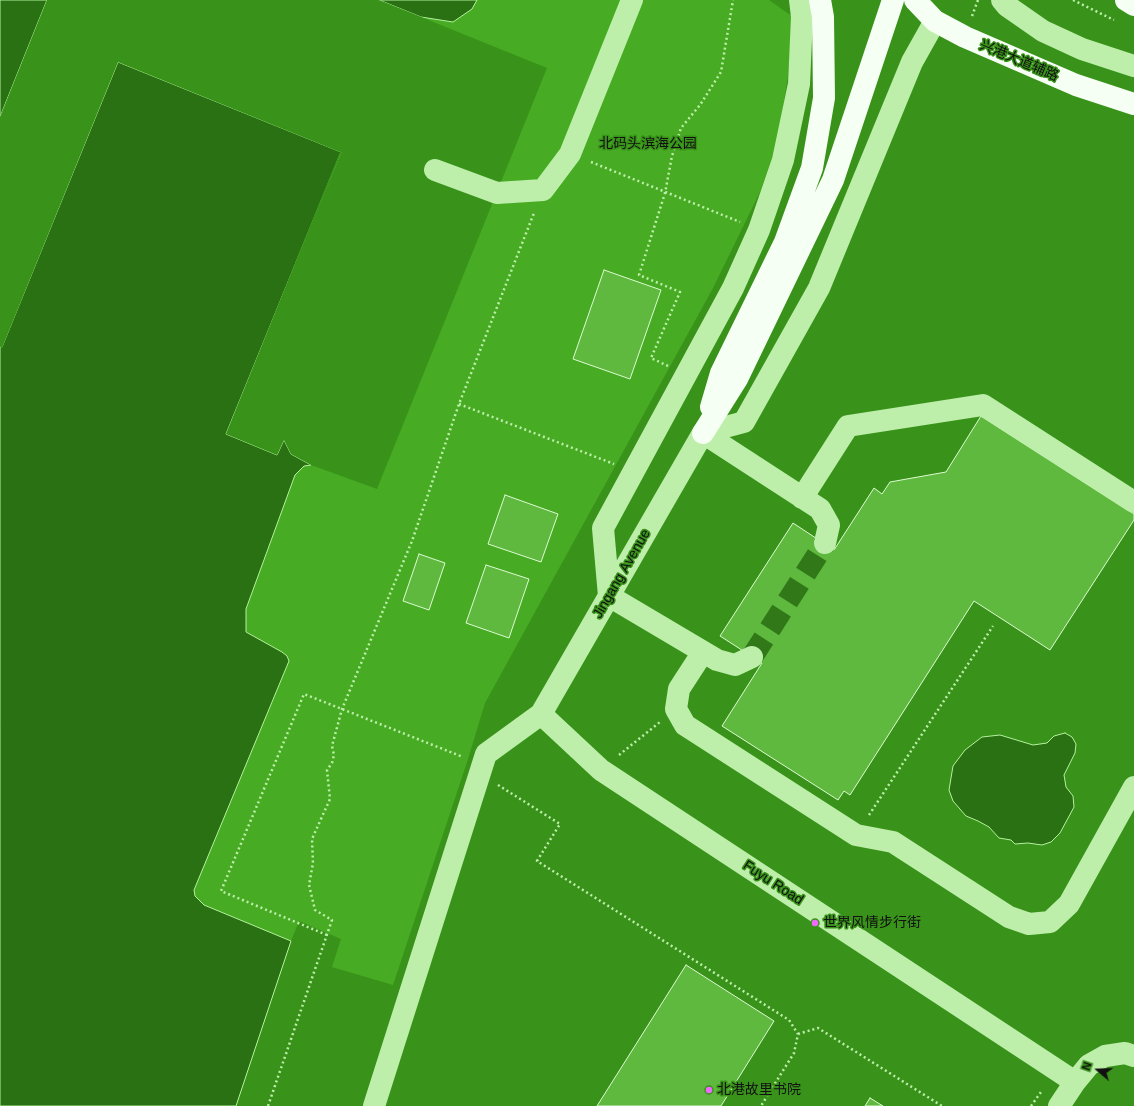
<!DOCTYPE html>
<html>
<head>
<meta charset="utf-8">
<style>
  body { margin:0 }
  #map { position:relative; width:1134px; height:1106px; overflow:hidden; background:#39931a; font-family:Helvetica,sans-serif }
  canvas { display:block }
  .north { position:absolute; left:1078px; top:1050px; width:40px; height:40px; -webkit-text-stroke:3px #39931a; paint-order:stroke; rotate:289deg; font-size:11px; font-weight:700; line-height:16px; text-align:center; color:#111 }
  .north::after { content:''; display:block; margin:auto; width:14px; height:18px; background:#111; clip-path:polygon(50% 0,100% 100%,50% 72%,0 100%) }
</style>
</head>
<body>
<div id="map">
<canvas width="1134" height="1106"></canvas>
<div class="north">N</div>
</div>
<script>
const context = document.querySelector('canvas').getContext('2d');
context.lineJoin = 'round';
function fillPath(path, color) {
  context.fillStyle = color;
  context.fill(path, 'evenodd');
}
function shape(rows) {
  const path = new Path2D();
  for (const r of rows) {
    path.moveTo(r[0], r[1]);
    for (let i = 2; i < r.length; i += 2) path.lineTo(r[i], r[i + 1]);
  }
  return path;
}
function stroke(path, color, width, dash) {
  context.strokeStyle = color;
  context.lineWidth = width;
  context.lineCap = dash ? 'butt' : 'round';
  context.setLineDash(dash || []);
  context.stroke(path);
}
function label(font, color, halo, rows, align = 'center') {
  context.font = font + ' Helvetica,"Noto Sans SC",sans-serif';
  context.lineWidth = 3;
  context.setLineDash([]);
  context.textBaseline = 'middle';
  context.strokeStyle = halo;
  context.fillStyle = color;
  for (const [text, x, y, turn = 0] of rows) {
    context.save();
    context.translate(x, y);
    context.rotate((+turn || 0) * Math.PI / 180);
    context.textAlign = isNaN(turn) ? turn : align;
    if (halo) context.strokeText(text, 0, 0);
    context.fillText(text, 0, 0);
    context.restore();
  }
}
fillPath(shape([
  [379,0,769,0,793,17,788,76,777,144,760,192,713,288,485,703,468,759,393,985,332,967,341,939,299,921,291,941,204,905,195,896,194,890,289,661,246,631,245,622,246,608,295,475,304,466,311,465,377,489,547,68]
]), '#47ac23');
const water = shape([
  [0,0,47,0,0,117,0,0],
  [379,0,477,0,472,9,453,22,421,17,379,0],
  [118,62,341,152,226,434,277,455,284,440,291,454,311,465,304,466,295,475,246,609,246,632,282,652,287,656,289,661,194,890,195,896,204,905,291,941,236,1106,0,1106,0,347,2,347,118,62],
  [1065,733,1072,737,1076,744,1075,753,1064,775,1066,787,1073,796,1074,807,1060,833,1051,842,1042,845,1028,843,1015,844,1011,840,999,838,989,827,978,821,966,816,953,801,949,790,953,766,965,750,982,737,1000,735,1033,745,1047,743,1054,736,1065,733]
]);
fillPath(water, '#297112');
stroke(water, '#b5f19e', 1);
fillPath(shape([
  [47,0,49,0,0,119,0,117],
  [377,0,379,0,429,20,421,19],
  [117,60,342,151,229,433,276,452,282,439,284,438,292,452,312,464,313,466,291,454,284,440,277,455,226,434,340,152,118,62,2,348,0,347]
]), '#39931a');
const building = shape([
  [604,270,661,290,630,379,573,359,604,270],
  [981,416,1134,514,1134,520,1050,650,974,601,850,795,844,791,838,800,722,726,762,663,720,636,793,523,834,550,874,488,882,494,890,482,946,472,981,416],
  [505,495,558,514,541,562,488,544,505,495],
  [419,554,445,563,429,610,403,601,419,554],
  [486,565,529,579,509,638,466,623,486,565],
  [686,965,774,1021,721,1106,597,1106,686,965],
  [870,1098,883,1106,865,1106,870,1098]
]);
fillPath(building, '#5fb93e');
stroke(building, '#ddfbd2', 1);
stroke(shape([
  [752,657,825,543]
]), '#317918', 22, [22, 11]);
stroke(shape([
  [1073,0,1114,20],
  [972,16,978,0],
  [591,162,740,222],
  [668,366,651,358,680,292,639,275,665,193,672,156,681,128,700,105,721,72,733,0],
  [459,404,614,464],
  [619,755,660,722],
  [498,785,560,824,537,861,789,1020,798,1034,794,1053,761,1106],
  [869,815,993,626],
  [327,935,221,891,304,694,463,757],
  [798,1034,818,1028,942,1106],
  [268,1106,332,920,315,910,309,885,313,863,312,839,330,799,327,770,332,763,334,755,332,746,342,709,412,541,459,404,534,213],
  [1031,1106,1041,1092]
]), '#bdefab', 2.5, [2, 3]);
stroke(shape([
  [1002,0,1007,6,1043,31,1082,49,1134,66],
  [435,170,497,193,543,190,570,154,632,0],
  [703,433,744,422,819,288,912,62,935,21],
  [703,433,820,509,829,525,825,543],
  [802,498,848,426,983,405,1134,502],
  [703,652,679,689,676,709,685,725,856,835,893,842,1009,917,1029,924,1050,922,1069,904,1134,787],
  [752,657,735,665,717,660,609,596,603,528,733,288,759,230,783,160,799,84,802,17,800,0],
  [541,714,601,770,1075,1082,1089,1065,1105,1056,1125,1053,1134,1056],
  [374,1106,486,754,541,714,703,433],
  [1059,1106,1075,1082]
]), '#bdefab', 22);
stroke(shape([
  [915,0,935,21,965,37,1076,85,1134,104],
  [1126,0,1134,5],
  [711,407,721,373,785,242,812,168,824,98,823,17,820,0],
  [703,433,737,379,833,180,893,0]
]), '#f6fff3', 22);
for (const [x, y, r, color] of [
  [815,923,4,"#f069ff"],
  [709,1090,4,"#f069ff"]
]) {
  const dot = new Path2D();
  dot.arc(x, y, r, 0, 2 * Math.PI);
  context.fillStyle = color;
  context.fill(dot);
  stroke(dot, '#39931a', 1.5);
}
label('14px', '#111', '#39931a', [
  ["兴港大道辅路",1019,61,23],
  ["Jingang Avenue",622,574,-60],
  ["Fuyu Road",773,883,33]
]);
label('14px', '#111', '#39931a', [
  ["北码头滨海公园",648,144]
]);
label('14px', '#111', '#39931a', [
  ["世界风情步行街",823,923],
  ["北港故里书院",717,1090]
], 'left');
</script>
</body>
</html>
